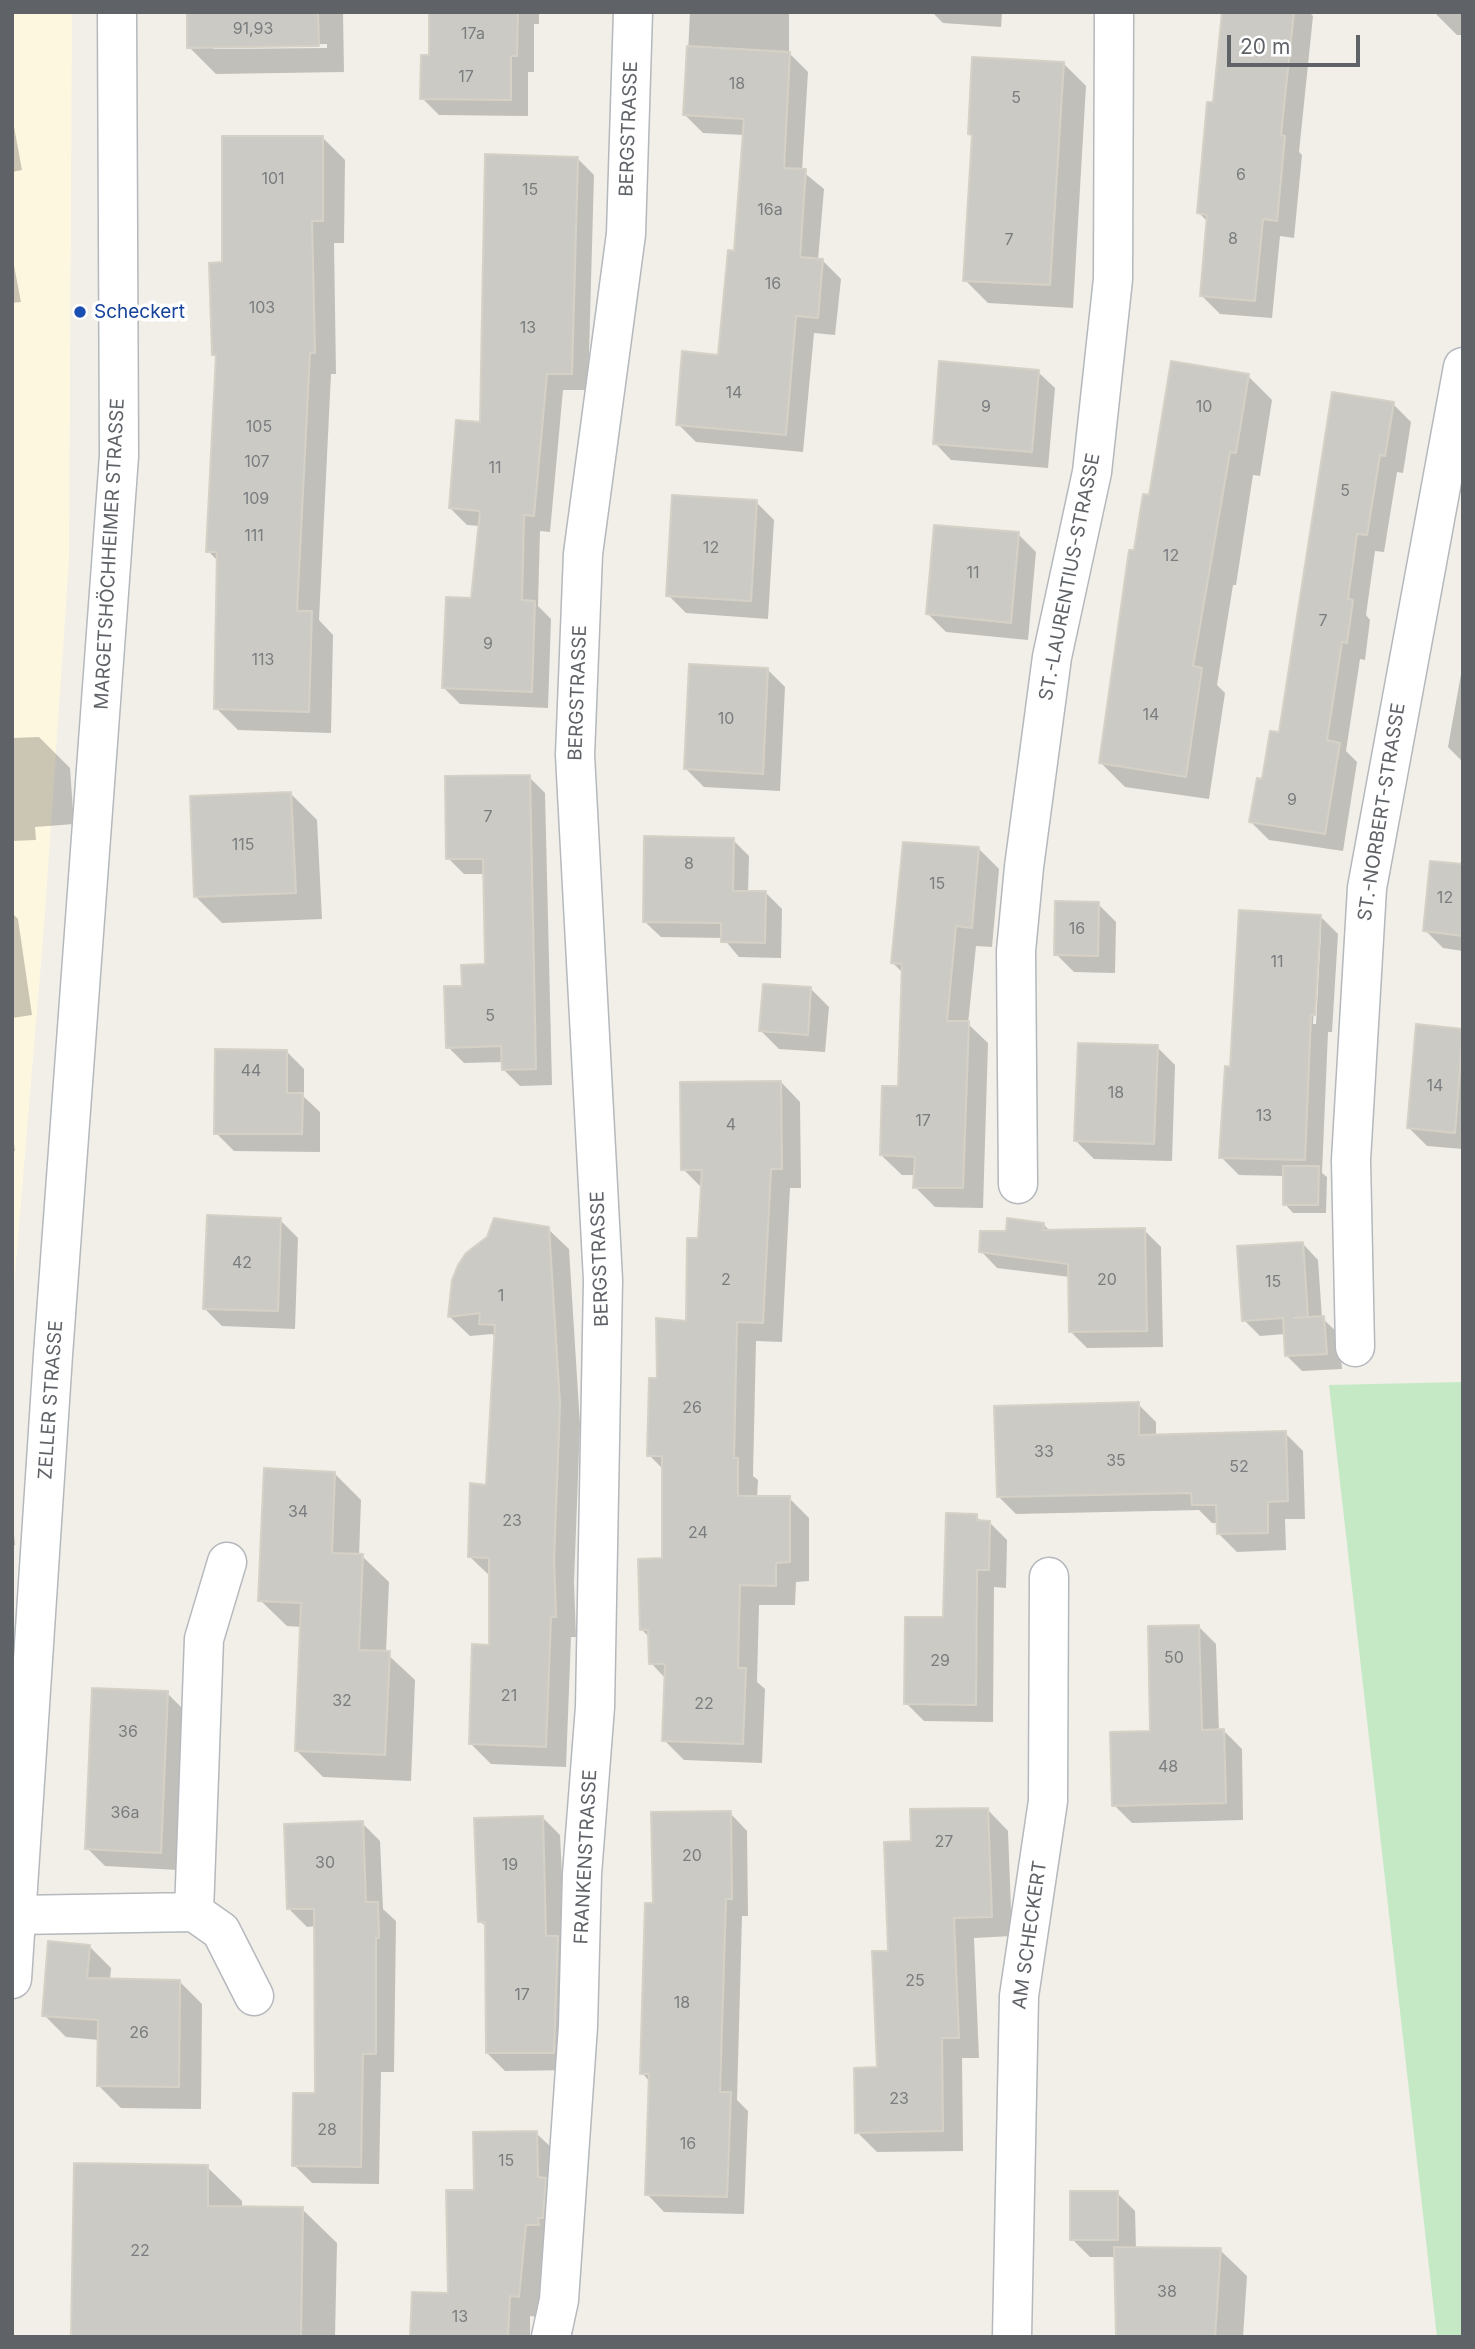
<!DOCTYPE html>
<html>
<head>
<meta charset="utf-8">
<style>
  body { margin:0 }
  #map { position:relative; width:1475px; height:2349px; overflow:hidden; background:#f1efe8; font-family:Inter,sans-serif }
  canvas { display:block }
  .frame { position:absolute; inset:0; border:14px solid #5f6368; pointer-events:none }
  .scale { position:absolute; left:1227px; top:35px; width:133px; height:32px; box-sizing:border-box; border:4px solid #5f6368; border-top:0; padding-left:9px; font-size:21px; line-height:24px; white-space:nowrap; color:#5f6368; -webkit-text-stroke:5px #fff; paint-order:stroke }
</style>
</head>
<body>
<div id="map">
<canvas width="1475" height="2349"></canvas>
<div class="frame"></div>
<div class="scale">20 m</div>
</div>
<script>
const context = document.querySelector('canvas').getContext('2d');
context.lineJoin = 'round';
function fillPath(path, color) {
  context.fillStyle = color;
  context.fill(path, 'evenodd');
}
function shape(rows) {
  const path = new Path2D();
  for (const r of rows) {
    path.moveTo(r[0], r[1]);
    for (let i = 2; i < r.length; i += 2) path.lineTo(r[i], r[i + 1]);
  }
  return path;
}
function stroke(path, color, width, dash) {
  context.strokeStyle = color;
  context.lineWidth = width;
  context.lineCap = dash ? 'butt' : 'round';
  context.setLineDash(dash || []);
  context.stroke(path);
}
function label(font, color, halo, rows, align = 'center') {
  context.font = font + ' Inter,sans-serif';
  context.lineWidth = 7;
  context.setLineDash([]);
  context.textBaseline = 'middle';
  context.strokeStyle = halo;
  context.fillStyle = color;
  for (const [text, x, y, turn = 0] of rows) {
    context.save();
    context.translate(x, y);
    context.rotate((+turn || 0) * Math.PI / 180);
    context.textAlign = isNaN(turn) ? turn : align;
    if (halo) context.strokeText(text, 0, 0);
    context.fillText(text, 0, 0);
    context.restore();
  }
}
fillPath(shape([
  [12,12,72,12,69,560,44,927,12,1310]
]), '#fef7e0');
fillPath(shape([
  [1463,1382,1463,2337,1437,2337,1329,1385]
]), '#c5e8c5');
fillPath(shape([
  [188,12,343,12,344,72,216,74,189,47],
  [327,44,327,48,213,49,213,46],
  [432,12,539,12,539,24,534,24,534,72,528,72,528,116,439,115,422,98,430,57],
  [690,12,789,12,789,53,808,72,802,171,824,189,818,260,823,261,841,279,835,335,814,333,803,452,696,442,678,424,720,356,736,252,745,135,703,133,685,115],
  [932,12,1002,12,1001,27,943,23],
  [1224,12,1309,12,1313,16,1299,152,1302,155,1294,238,1280,236,1272,318,1220,314,1202,296,1208,222,1199,213],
  [1434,12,1463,12,1463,35,1457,35],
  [1063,63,1086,86,1073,308,988,303,965,280,974,137,970,134],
  [12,116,22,170,12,172],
  [323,138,345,160,344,243,334,243,336,374,331,374,319,620,333,635,331,733,238,730,216,708,219,562,208,551,217,358,213,354,224,264],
  [577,158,594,175,588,390,563,390,550,532,540,531,538,606,551,619,548,708,460,704,443,687,473,600,480,526,467,525,450,508],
  [12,255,21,302,12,303],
  [1038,372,1055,388,1048,468,951,460,935,443],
  [1248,376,1272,400,1260,476,1253,475,1236,585,1233,585,1217,685,1225,693,1209,799,1125,787,1101,763,1136,552,1151,497],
  [1393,404,1411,422,1403,473,1397,472,1384,552,1375,551,1366,615,1370,620,1365,660,1360,659,1346,751,1357,762,1343,851,1269,840,1251,822],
  [756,502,774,520,768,619,686,613,668,595],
  [1018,534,1036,552,1028,640,946,632,928,614],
  [1463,663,1463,762,1448,747],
  [767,669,785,687,780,791,704,787,686,769],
  [39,737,70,768,74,824,35,827,36,840,12,841,12,738],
  [529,777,545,793,552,1085,520,1086,504,1070,504,1062,464,1063,448,1047,487,965,485,874,464,874,448,858],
  [291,794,317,820,322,919,222,923,196,897],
  [733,840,749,856,748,893,766,893,782,909,781,958,739,957,723,938,661,937,644,921],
  [979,849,999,869,992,947,976,946,968,1024,988,1043,983,1208,935,1207,915,1187,916,1175,902,1175,881,1155,900,1088,903,973,893,963],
  [1463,866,1463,951,1443,948,1425,930],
  [1098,904,1116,922,1115,973,1074,972,1056,954],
  [12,913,18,919,32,1015,12,1018],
  [1320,916,1338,934,1332,1032,1328,1032,1322,1173,1327,1177,1326,1213,1293,1213,1285,1204,1285,1176,1239,1175,1221,1157,1232,1069],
  [1318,931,1321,931,1316,1024,1313,1024],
  [811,989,829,1007,825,1052,779,1049,761,1031],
  [1463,1030,1463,1149,1427,1146,1409,1128],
  [1157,1047,1175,1065,1172,1161,1094,1159,1076,1141],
  [286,1051,304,1069,304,1097,320,1112,320,1152,234,1151,216,1133],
  [781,1082,800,1102,801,1188,790,1188,782,1342,756,1341,753,1476,758,1480,757,1498,789,1498,809,1518,809,1581,796,1582,795,1605,759,1605,757,1682,765,1689,762,1763,684,1760,664,1740,666,1679,651,1663,650,1638,642,1630,664,1560,664,1470,649,1455,659,1380,687,1323,700,1240,703,1189,683,1169],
  [12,1129,15,1151,12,1151],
  [280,1220,298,1238,295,1329,222,1326,204,1308],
  [1043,1224,1051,1232,1144,1230,1161,1247,1163,1347,1087,1348,1070,1331,1070,1277,997,1268,981,1251,1007,1232],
  [548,1229,569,1249,580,1425,574,1582,576,1637,571,1637,566,1767,491,1764,471,1744,491,1647,491,1577,469,1556,488,1487,496,1338,492,1334,470,1336,449,1316],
  [1303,1244,1318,1260,1322,1318,1339,1334,1342,1369,1302,1371,1286,1355,1285,1334,1260,1336,1244,1320],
  [1138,1404,1156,1422,1156,1436,1285,1433,1303,1451,1305,1519,1285,1519,1286,1550,1237,1552,1219,1534,1218,1523,1212,1523,1199,1510,1016,1514,998,1496],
  [334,1473,361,1500,359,1556,362,1556,389,1582,386,1653,415,1680,411,1781,323,1777,296,1750,302,1627,287,1626,260,1600],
  [12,1511,15,1545,12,1546],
  [976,1516,982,1522,989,1522,1007,1540,1006,1588,994,1587,993,1722,924,1721,906,1703,944,1619],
  [1198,1626,1216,1644,1219,1731,1224,1731,1242,1749,1243,1820,1132,1823,1114,1805,1152,1733],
  [167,1693,185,1711,178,1870,105,1866,87,1848],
  [988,1810,1008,1831,1012,1936,974,1938,979,2058,962,2058,963,2151,877,2152,857,2132,879,2069,890,1952,913,1843],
  [730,1813,747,1831,748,1916,742,1916,737,2100,748,2111,744,2214,664,2212,647,2194,651,2083,642,2073,655,1905],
  [542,1817,560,1835,572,2070,505,2071,487,2053,487,1928,480,1921],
  [362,1823,380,1841,383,1909,396,1921,394,2072,381,2072,379,2184,312,2183,294,2165,317,2095,316,1926,307,1927,289,1909],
  [89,1946,111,1968,110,1980,180,1982,202,2004,201,2109,121,2108,99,2086,99,2040,66,2037,44,2015],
  [536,2133,558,2154,539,2317,530,2316,530,2337,412,2337,449,2295,476,2192],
  [207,2167,242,2201,242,2208,302,2209,337,2243,335,2337,73,2337],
  [1117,2193,1135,2211,1136,2249,1220,2250,1247,2276,1243,2337,1118,2337,1116,2257,1090,2257,1072,2239]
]), '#0003');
const building = shape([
  [187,12,318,12,319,46,187,48,187,12],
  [429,12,518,12,517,56,511,56,511,100,420,99,421,55,429,55,429,12],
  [1222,12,1294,12,1281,135,1285,136,1277,221,1263,219,1255,301,1200,296,1207,215,1197,213,1207,102,1213,102,1222,12],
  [687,46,790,52,784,168,806,169,800,257,823,259,818,318,796,316,786,435,676,425,682,351,718,355,728,250,734,251,744,119,683,115,687,46],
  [972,57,1064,62,1050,285,963,281,972,135,968,134,972,57],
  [222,136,323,136,323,221,312,221,315,353,310,353,297,611,312,611,309,712,214,709,217,552,206,552,216,355,212,355,209,263,222,262,222,136],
  [485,154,578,157,572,374,547,374,534,516,524,515,522,600,535,601,532,692,442,688,446,597,471,598,480,511,449,508,456,420,480,422,485,154],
  [939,361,1039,370,1032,452,933,444,939,361],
  [1171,361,1249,374,1236,453,1230,452,1193,666,1202,668,1186,777,1099,763,1129,550,1134,550,1143,494,1149,495,1171,361],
  [1332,392,1394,402,1385,456,1380,455,1367,535,1357,534,1348,599,1353,600,1347,643,1342,642,1327,740,1340,743,1325,834,1249,822,1257,778,1262,779,1270,731,1279,732,1332,392],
  [672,495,757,500,751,601,666,596,672,495],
  [934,525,1019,532,1011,623,926,614,934,525],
  [689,664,768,668,763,774,684,769,689,664],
  [530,775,536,1069,502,1070,501,1046,446,1048,444,986,462,986,461,965,485,964,483,859,446,859,445,776,530,775],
  [291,792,296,893,194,897,190,796,291,792],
  [644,836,734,838,733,891,766,891,765,943,721,942,721,923,643,922,644,836],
  [903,842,979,847,972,928,956,926,947,1021,969,1021,963,1188,913,1188,915,1157,880,1155,882,1086,898,1086,902,964,891,963,903,842],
  [1430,861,1463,864,1463,936,1423,931,1430,861],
  [1055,901,1099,902,1098,956,1054,955,1055,901],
  [1239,910,1321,915,1315,1015,1311,1015,1305,1160,1219,1158,1225,1066,1230,1067,1239,910],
  [763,984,811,987,808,1035,759,1031,763,984],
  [1416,1024,1463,1029,1455,1133,1407,1128,1416,1024],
  [1078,1043,1158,1045,1154,1144,1074,1141,1078,1043],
  [215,1049,287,1050,287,1093,303,1093,302,1134,214,1134,215,1049],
  [781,1081,782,1169,771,1169,763,1323,737,1322,734,1458,738,1458,738,1496,790,1496,790,1562,776,1563,776,1586,740,1585,738,1668,746,1668,743,1744,662,1741,665,1664,649,1664,648,1630,640,1630,638,1559,662,1558,662,1456,647,1456,649,1378,657,1378,656,1318,686,1321,687,1238,698,1238,702,1170,681,1170,680,1082,781,1081],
  [1283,1166,1319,1166,1318,1205,1283,1205,1283,1166],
  [207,1215,281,1218,278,1311,203,1309,207,1215],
  [494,1218,549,1227,560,1404,554,1560,556,1617,551,1617,546,1747,469,1744,472,1644,489,1645,489,1558,468,1557,470,1483,486,1485,495,1325,479,1324,480,1313,448,1317,452,1280,458,1265,466,1253,487,1237,494,1218],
  [1007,1218,1044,1223,1043,1230,1145,1228,1147,1331,1069,1332,1068,1264,979,1252,980,1231,1006,1231,1007,1218],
  [1303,1242,1308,1317,1294,1318,1324,1316,1327,1354,1285,1356,1283,1318,1242,1321,1237,1246,1303,1242],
  [1139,1402,1139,1435,1286,1431,1288,1501,1268,1502,1268,1533,1217,1534,1216,1505,1192,1505,1191,1493,997,1497,994,1406,1139,1402],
  [264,1468,335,1472,332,1553,363,1554,359,1650,390,1651,385,1755,295,1751,301,1603,258,1601,264,1468],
  [946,1513,977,1514,977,1520,990,1521,989,1570,977,1570,976,1705,904,1704,905,1617,943,1617,946,1513],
  [1199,1625,1202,1730,1224,1729,1226,1803,1112,1806,1110,1732,1150,1731,1148,1626,1199,1625],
  [92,1688,168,1691,161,1853,85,1849,92,1688],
  [988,1808,992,1917,954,1918,959,2038,942,2038,943,2131,855,2133,854,2068,877,2067,872,1951,888,1951,884,1842,911,1841,910,1809,988,1808],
  [731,1811,732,1899,726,1899,720,2092,731,2092,727,2197,645,2195,649,2074,640,2074,645,1903,653,1903,651,1812,731,1811],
  [543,1816,546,1936,558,1936,554,2053,486,2053,485,1922,478,1922,474,1818,543,1816],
  [363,1821,366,1902,378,1902,379,1938,376,1938,376,2054,363,2054,361,2167,292,2166,293,2093,315,2093,314,1909,287,1909,284,1824,363,1821],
  [48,1941,90,1945,87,1978,180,1980,179,2087,97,2086,98,2020,42,2016,48,1941],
  [537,2131,538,2177,546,2178,543,2218,538,2218,539,2225,526,2225,519,2297,510,2296,508,2337,410,2337,412,2292,448,2293,446,2190,474,2190,473,2132,537,2131],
  [74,2163,208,2165,208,2206,303,2207,301,2337,71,2337,74,2163],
  [1070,2191,1118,2191,1118,2240,1070,2240,1070,2191],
  [1114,2247,1221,2248,1215,2337,1116,2337,1114,2247]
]);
fillPath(building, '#cccac5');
stroke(building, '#d6d1c6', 2);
const minor = shape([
  [1018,1184,1016,951,1024,867,1052,657,1092,472,1113,279,1114,12],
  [1355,1347,1351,1160,1367,888,1463,367],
  [194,1912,204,1639,227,1562],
  [16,1915,194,1912,221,1931,254,1996],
  [551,2337,559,2300,578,2026,582,1874,595,1707,603,1280,575,755,583,554,626,234,633,12],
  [1012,2337,1019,1996,1048,1801,1049,1577]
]);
const tertiary = shape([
  [12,1979,53,1355,119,456,117,12]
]);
stroke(minor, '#b5b8bc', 41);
stroke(tertiary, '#b5b8bc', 41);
stroke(minor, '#fff', 38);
stroke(tertiary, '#fff', 38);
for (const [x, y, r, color] of [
  [80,312,7,"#1a4fb4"]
]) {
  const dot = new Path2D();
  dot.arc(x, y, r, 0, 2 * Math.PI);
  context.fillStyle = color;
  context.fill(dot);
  stroke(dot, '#fff', 2.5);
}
label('16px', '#7a7d7f', null, [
  ["91,93",253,29],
  ["17a",473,34],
  ["17",466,77],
  ["18",737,84],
  ["5",1016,98],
  ["6",1241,175],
  ["101",273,179],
  ["15",530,190],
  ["16a",770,210],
  ["8",1233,239],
  ["7",1009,240],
  ["16",773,284],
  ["103",262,308],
  ["13",528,328],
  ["14",734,393],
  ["9",986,407],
  ["10",1204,407],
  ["105",259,427],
  ["107",257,462],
  ["11",495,468],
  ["5",1345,491],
  ["109",256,499],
  ["111",254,536],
  ["12",711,548],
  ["12",1171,556],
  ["11",973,573],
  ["7",1323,621],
  ["9",488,644],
  ["113",263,660],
  ["14",1151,715],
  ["10",726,719],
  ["9",1292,800],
  ["7",488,817],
  ["115",243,845],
  ["8",689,864],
  ["15",937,884],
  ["12",1445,898],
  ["16",1077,929],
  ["11",1277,962],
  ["5",490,1016],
  ["44",251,1071],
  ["14",1435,1086],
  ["18",1116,1093],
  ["13",1264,1116],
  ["17",923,1121],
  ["4",731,1125],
  ["42",242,1263],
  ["2",726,1280],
  ["20",1107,1280],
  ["15",1273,1282],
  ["1",501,1296],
  ["26",692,1408],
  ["33",1044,1452],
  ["35",1116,1461],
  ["52",1239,1467],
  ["34",298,1512],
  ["23",512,1521],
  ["24",698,1533],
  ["50",1174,1658],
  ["29",940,1661],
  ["21",509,1696],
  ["32",342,1701],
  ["22",704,1704],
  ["36",128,1732],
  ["48",1168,1767],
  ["36a",125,1813],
  ["27",944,1842],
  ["20",692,1856],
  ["30",325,1863],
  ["19",510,1865],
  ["25",915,1981],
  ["17",522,1995],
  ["18",682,2003],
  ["26",139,2033],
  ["23",899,2099],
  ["28",327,2130],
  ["16",688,2144],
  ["15",506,2161],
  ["22",140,2251],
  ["38",1167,2292],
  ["13",460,2317]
]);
label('19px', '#5f6368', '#fff', [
  ["BERGSTRASSE",629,129,-88],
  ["MARGETSHÖCHHEIMER STRASSE",110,554,-87],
  ["ST.-LAURENTIUS-STRASSE",1070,577,-79],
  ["BERGSTRASSE",578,693,-88],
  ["ST.-NORBERT-STRASSE",1382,812,-81],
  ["BERGSTRASSE",600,1259,-92],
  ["ZELLER STRASSE",51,1400,-86],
  ["FRANKENSTRASSE",586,1857,-87],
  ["AM SCHECKERT",1030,1935,-82]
]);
label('19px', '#164399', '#fff', [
  ["Scheckert",94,312]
], 'left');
</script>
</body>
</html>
